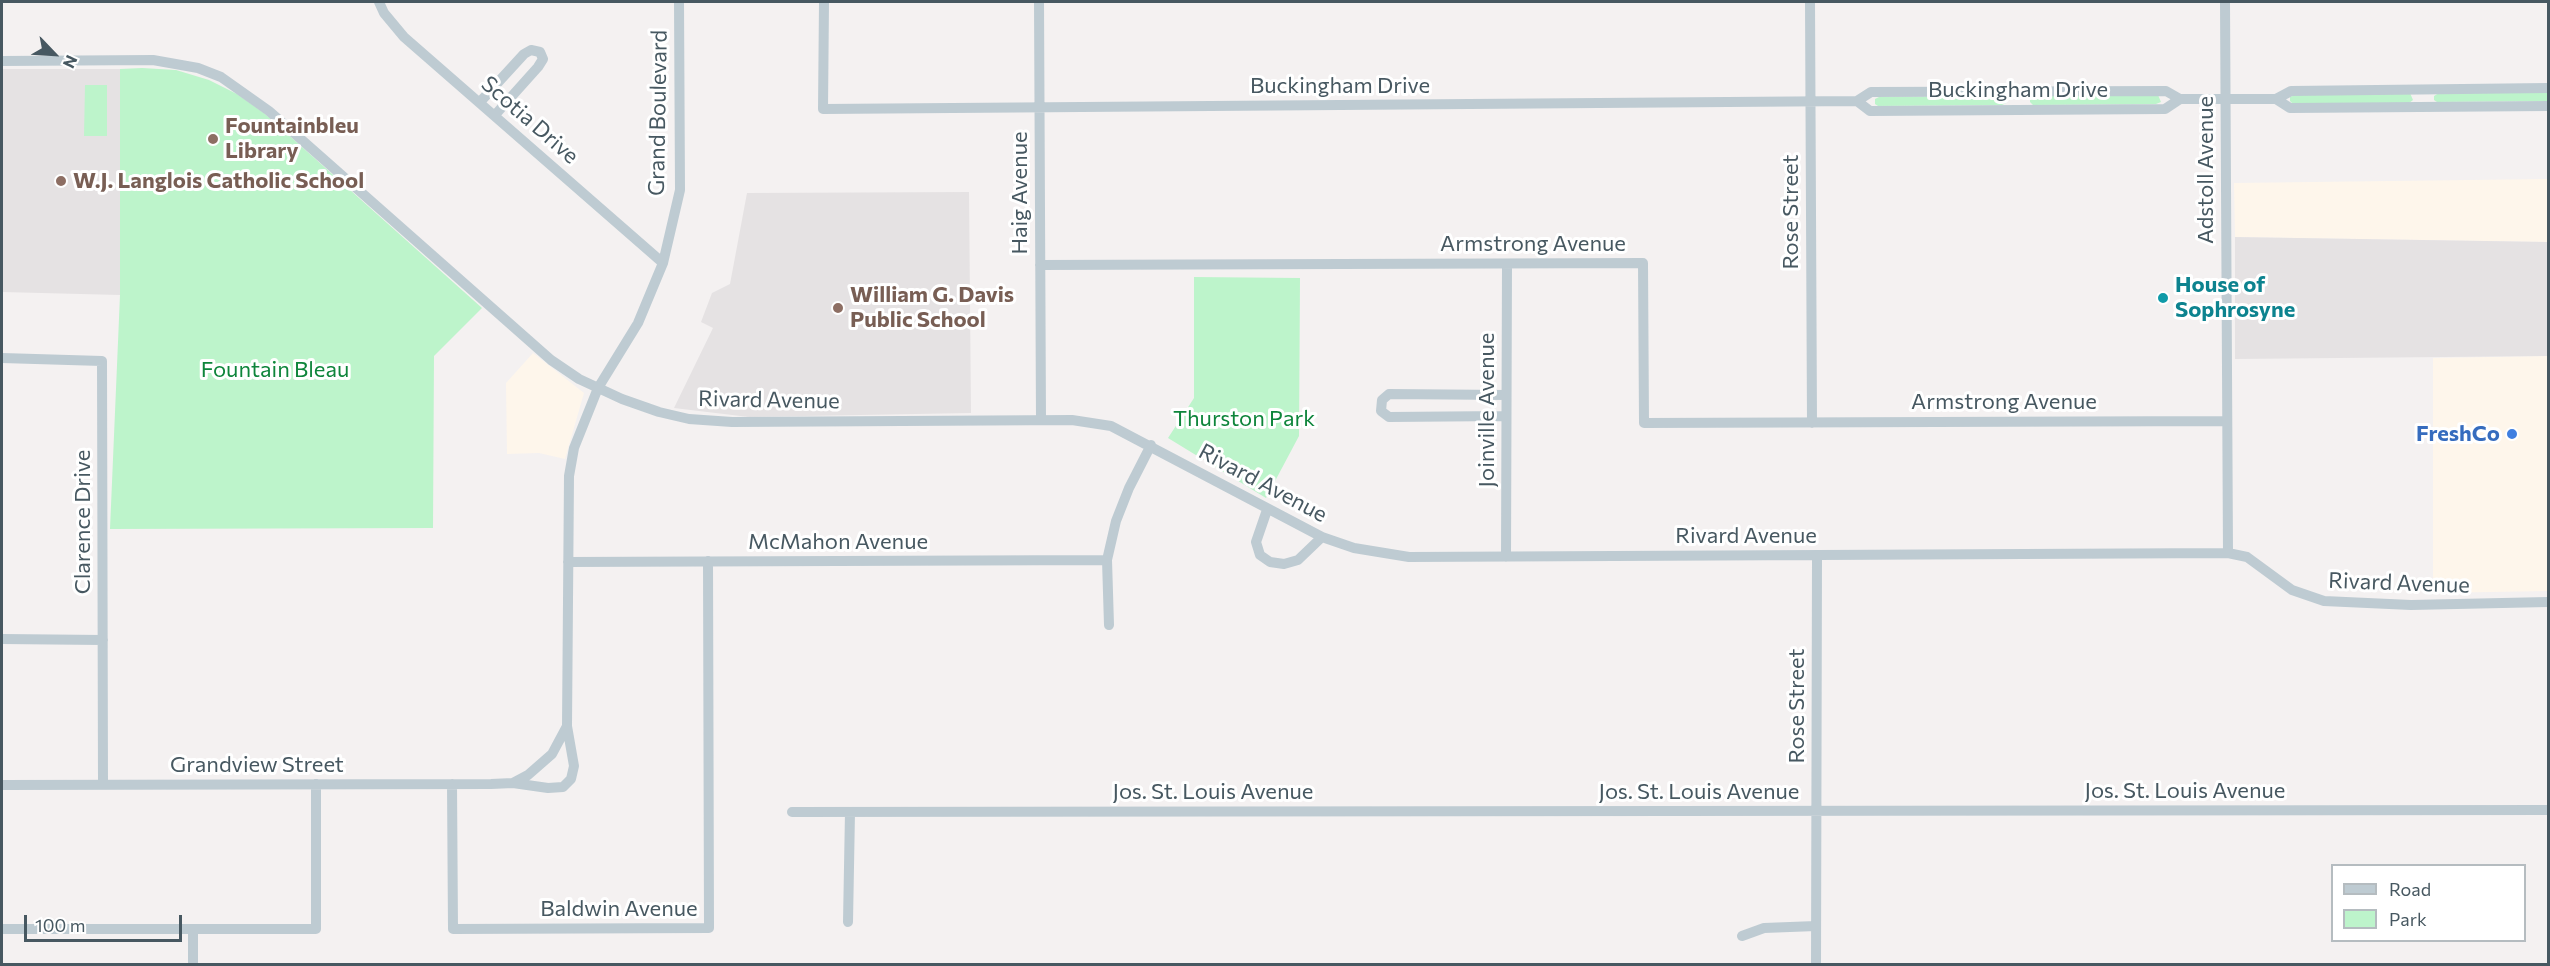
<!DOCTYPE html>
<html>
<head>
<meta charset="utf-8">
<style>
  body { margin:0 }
  #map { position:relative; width:2550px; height:966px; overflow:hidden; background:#f4f1f1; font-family:Commissioner,sans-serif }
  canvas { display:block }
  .frame { position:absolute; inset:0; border:3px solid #475861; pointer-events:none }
  .legend { position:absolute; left:2331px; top:864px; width:195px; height:78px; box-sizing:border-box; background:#fff; border:2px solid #b5bcc0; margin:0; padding:8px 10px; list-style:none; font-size:18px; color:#475861 }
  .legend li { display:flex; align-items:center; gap:12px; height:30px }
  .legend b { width:30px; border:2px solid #b5bcc0 }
  .north { position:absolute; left:24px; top:24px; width:60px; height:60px; -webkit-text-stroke:4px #fff; paint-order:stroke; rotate:115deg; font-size:16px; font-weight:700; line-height:24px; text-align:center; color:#475861 }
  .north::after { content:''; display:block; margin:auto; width:21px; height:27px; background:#475861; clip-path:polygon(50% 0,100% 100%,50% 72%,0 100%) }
  .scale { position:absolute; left:24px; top:915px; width:158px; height:27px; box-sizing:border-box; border:3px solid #475861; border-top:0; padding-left:8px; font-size:18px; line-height:21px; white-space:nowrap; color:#475861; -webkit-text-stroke:4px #fff; paint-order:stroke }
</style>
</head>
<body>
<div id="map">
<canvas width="2550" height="966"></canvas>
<div class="frame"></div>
<ul class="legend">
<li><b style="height:8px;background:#becbd2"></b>Road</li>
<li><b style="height:16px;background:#bdf4cb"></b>Park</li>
</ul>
<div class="north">N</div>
<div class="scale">100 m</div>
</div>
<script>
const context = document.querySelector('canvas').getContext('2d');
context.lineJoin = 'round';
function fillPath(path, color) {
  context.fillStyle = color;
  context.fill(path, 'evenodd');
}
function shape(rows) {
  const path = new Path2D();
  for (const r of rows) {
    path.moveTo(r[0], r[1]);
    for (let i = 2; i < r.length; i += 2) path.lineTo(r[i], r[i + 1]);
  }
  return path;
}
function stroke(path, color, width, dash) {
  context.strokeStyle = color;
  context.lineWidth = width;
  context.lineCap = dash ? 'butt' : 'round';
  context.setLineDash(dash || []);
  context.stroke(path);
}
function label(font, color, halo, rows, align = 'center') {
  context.font = font + ' Commissioner,sans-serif';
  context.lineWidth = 6;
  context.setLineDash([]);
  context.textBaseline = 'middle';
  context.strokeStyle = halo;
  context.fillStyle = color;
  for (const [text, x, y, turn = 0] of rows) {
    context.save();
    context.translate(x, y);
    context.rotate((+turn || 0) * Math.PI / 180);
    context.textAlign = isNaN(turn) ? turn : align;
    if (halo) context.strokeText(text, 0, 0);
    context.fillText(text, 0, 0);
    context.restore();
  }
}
fillPath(shape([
  [2548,179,2548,242,2235,237,2234,183],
  [533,353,584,393,565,459,539,453,507,454,506,383],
  [2548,356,2548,591,2433,593,2433,358]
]), '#fef6eb');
fillPath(shape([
  [2,69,120,69,120,295,2,292],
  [969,192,971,413,749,417,674,408,713,328,701,322,712,293,730,284,747,193],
  [2235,237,2548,242,2548,356,2235,359]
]), '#e5e2e3');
fillPath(shape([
  [142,68,176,70,209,80,237,94,264,113,482,308,434,356,433,528,110,529,120,295,120,69],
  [85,85,107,85,107,136,84,136],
  [2548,92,2548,101,2437,102,2434,100,2434,96,2439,93],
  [2410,93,2413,100,2409,103,2293,104,2290,101,2290,97,2295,95],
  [2158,95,2161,102,2156,104,2033,105,2030,102,2030,98,2034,96],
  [2003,96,2006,103,2002,105,1878,106,1875,104,1875,99,1879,97],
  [1194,277,1300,278,1299,436,1266,498,1168,438,1194,398]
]), '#bdf4cb');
stroke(shape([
  [379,2,384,13,404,37,663,263],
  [824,2,823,109,1857,101,1871,92,2166,91,2180,99,2276,99,2291,91,2548,88],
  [1039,2,1041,420],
  [1810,2,1812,423],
  [2225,2,2228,553],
  [2,61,153,60,198,68,221,77,269,111,551,360,579,379,622,399,659,412,689,419,732,422,1072,420,1111,426,1322,537,1354,548,1409,557,2228,553,2247,557,2292,590,2324,601,2411,605,2548,602],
  [2276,99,2290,108,2548,106],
  [1857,101,1870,111,2165,109,2180,99],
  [480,102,524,54,531,50,540,52,543,59,538,67,495,115],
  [1040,265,1643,263,1644,423,2227,421],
  [2,358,102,361,103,784],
  [1506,395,1389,394,1382,400,1381,411,1389,417,1506,416],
  [1267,510,1256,542,1260,555,1270,562,1284,564,1298,560,1322,537],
  [1506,557,1507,264],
  [568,562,1107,560],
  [1109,625,1107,560,1116,521,1129,488,1151,445],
  [2,639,103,640],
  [513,783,548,788,563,787,571,779,574,766,567,726],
  [452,784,453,929,709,928,708,561],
  [2,785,491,784,513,783,528,775,552,754,567,726,569,476,574,448,598,388,638,323,663,263,680,190,679,2],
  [792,812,2548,810],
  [848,922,850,812],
  [2,929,316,929,316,784],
  [193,929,193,964],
  [1742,936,1764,928,1816,926],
  [1816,964,1817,556]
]), '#becbd2', 10);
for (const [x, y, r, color] of [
  [213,139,6,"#8d6e63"],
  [61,181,6,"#8d6e63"],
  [2163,298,6,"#0f9aa8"],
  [838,308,6,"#8d6e63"],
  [2512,434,6,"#3f7fe0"]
]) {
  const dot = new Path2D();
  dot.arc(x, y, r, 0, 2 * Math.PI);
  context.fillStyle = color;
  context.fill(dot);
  stroke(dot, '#fff', 2);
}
label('22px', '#475861', '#fff', [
  ["Buckingham Drive",1340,86],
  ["Buckingham Drive",2018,90],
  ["Grand Boulevard",658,113,-89],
  ["Scotia Drive",530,120,41],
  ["Adstoll Avenue",2206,170,-90],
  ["Haig Avenue",1020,193,-90],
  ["Rose Street",1791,212,-90],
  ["Armstrong Avenue",1533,244],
  ["Rivard Avenue",769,400,1],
  ["Armstrong Avenue",2004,402],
  ["Joinville Avenue",1487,410,-90],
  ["Rivard Avenue",1263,483,28],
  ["Clarence Drive",83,522,-90],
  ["Rivard Avenue",1746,536],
  ["McMahon Avenue",838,542],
  ["Rivard Avenue",2399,583,2],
  ["Rose Street",1797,706,-90],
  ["Grandview Street",257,765],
  ["Jos. St. Louis Avenue",2185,791],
  ["Jos. St. Louis Avenue",1213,792],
  ["Jos. St. Louis Avenue",1699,792],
  ["Baldwin Avenue",619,909]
]);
label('bold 22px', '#785e54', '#fff', [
  ["Fountainbleu",225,126],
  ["Library",225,151],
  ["W.J. Langlois Catholic School",73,181],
  ["William G. Davis",850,295],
  ["Public School",850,320]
], 'left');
label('bold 22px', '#0d838f', '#fff', [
  ["House of",2175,285],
  ["Sophrosyne",2175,310]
], 'left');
label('22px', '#0e853b', '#fff', [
  ["Fountain Bleau",275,370],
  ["Thurston Park",1244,419]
]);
label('bold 22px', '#366cbe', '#fff', [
  ["FreshCo",2500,434]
], 'right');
</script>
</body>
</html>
